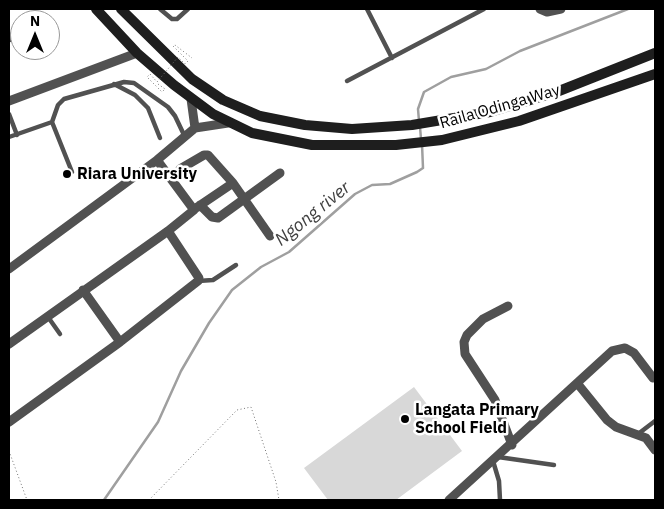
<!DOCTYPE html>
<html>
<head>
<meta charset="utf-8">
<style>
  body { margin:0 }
  #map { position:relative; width:664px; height:509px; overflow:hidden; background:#fff; font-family:"IBM Plex Sans",sans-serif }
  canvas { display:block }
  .frame { position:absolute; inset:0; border:10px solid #000; pointer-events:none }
  .north { position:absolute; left:10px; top:10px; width:50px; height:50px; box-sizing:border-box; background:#fff; border:1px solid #999; border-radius:50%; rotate:0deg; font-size:14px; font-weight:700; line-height:20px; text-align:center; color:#000 }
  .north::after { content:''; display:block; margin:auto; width:18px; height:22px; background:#000; clip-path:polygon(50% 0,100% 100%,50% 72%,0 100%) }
</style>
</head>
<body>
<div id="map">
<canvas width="664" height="509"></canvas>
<div class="frame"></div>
<div class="north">N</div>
</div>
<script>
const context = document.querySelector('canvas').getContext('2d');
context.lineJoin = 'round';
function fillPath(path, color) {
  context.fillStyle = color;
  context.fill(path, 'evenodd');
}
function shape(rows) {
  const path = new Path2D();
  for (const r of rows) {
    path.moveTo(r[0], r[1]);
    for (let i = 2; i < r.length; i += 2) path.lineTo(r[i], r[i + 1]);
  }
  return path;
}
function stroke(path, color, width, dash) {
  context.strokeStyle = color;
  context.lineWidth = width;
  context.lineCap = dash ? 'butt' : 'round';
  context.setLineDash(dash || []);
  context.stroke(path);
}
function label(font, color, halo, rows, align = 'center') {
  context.font = font + ' "IBM Plex Sans",sans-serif';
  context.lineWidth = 5;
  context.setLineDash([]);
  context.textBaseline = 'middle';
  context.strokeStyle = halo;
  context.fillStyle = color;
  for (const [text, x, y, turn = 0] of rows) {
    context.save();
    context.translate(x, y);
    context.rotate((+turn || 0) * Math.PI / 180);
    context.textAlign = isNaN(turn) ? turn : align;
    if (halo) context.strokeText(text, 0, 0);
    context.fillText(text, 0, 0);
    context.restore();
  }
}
fillPath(shape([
  [414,387,462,451,396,500,328,500,304,468]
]), '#d8d8d8');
stroke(shape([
  [419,121,418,109,424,92,451,77,486,69,520,51,628,9],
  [420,127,421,139],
  [104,500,158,422,181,371,209,323,232,290,261,267,289,252,355,194,372,185,390,184,417,172,423,168,422,144]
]), '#9f9f9f', 2.5);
stroke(shape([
  [9,451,27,500],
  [149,500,237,410,251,407,276,482,279,500]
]), '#737373', 1, [1, 2.5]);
stroke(shape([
  [160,9,172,19,177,19,188,9],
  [367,9,392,58],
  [347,81,484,9],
  [114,84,135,95,148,108,160,138],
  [9,114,17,135],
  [52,122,72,172],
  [9,137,52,122,58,105,64,99,124,82,134,83,168,107,175,116,185,137],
  [198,281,213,280,236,265],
  [48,317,60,334],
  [638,434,655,421],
  [498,457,554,465],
  [493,461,499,481,500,500]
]), '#515151', 4.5);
stroke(shape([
  [540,9,547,12,561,9],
  [9,38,20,33],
  [191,99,195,128],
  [9,101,137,53],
  [180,169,204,155,208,155,233,183,270,236],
  [200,205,212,217,218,218,280,173],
  [196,208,233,183],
  [9,269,157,160,195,128,228,123],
  [508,306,483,319,467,335,464,342,465,354,495,400,512,445],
  [120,342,198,281,199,278,168,231],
  [9,344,168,231,194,210,157,160],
  [577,383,607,420,616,427,646,438,655,450],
  [9,422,120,342,83,290],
  [449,500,612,351,625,348,634,353,653,378]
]), '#515151', 9);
stroke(shape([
  [96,9,137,53,174,85,213,114,252,133,312,145,396,145,442,140,519,121,655,74],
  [121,9,192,79,223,100,260,116,305,125,352,129,412,125,490,112,554,93,655,53]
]), '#1e1e1e', 10);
stroke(shape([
  [158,84,165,89,162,92,147,77,150,74,157,82,178,57,185,64,188,61,173,46,175,45,192,58]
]), '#737373', 1, [1, 2.5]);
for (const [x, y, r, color] of [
  [67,174,5,"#000"],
  [405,419,5,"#000"]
]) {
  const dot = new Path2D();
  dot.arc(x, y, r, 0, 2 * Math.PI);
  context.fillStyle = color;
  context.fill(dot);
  stroke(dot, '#fff', 2);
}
label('16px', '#000', '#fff', [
  ["Raila Odinga Way",500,107,-16]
]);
label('bold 16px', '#000', '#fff', [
  ["Riara University",77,174],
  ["Langata Primary",415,410],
  ["School Field",415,428]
], 'left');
label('italic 18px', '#404040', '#fff', [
  ["Ngong river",313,214,-39]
]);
</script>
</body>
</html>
